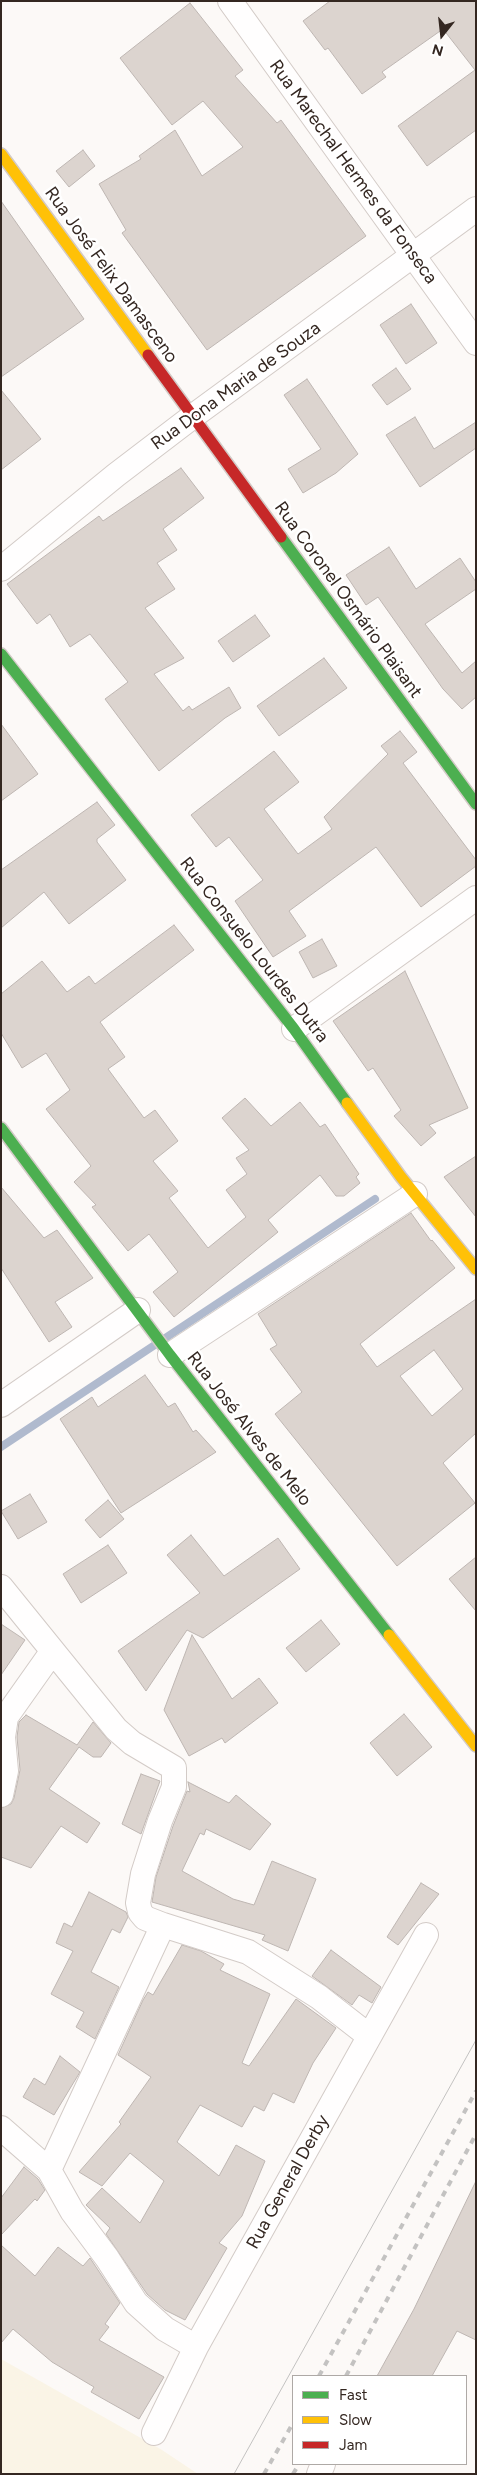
<!DOCTYPE html>
<html>
<head>
<meta charset="utf-8">
<style>
  body { margin:0 }
  #map { position:relative; width:477px; height:2475px; overflow:hidden; background:#fcf9f7; font-family:Figtree,sans-serif }
  canvas { display:block }
  .frame { position:absolute; inset:0; border:2px solid #342721; pointer-events:none }
  .legend { position:absolute; left:292px; top:2375px; width:175px; height:90px; box-sizing:border-box; background:#fff; border:1px solid #aea9a6; margin:0; padding:6px 9px; list-style:none; font-size:15px; color:#342721 }
  .legend li { display:flex; align-items:center; gap:10px; height:25px }
  .legend b { width:25px; border:1px solid #aea9a6 }
  .north { position:absolute; left:417px; top:10px; width:50px; height:50px; -webkit-text-stroke:4px #fff; paint-order:stroke; rotate:196deg; font-size:14px; font-weight:700; line-height:20px; text-align:center; color:#342721 }
  .north::after { content:''; display:block; margin:auto; width:18px; height:22px; background:#342721; clip-path:polygon(50% 0,100% 100%,50% 72%,0 100%) }
</style>
</head>
<body>
<div id="map">
<canvas width="477" height="2475"></canvas>
<div class="frame"></div>
<ul class="legend">
<li><b style="height:6px;background:#4caf50"></b>Fast</li>
<li><b style="height:6px;background:#ffc107"></b>Slow</li>
<li><b style="height:6px;background:#c62828"></b>Jam</li>
</ul>
<div class="north">N</div>
</div>
<script>
const context = document.querySelector('canvas').getContext('2d');
context.lineJoin = 'round';
function fillPath(path, color) {
  context.fillStyle = color;
  context.fill(path, 'evenodd');
}
function shape(rows) {
  const path = new Path2D();
  for (const r of rows) {
    path.moveTo(r[0], r[1]);
    for (let i = 2; i < r.length; i += 2) path.lineTo(r[i], r[i + 1]);
  }
  return path;
}
function stroke(path, color, width, dash) {
  context.strokeStyle = color;
  context.lineWidth = width;
  context.lineCap = dash ? 'butt' : 'round';
  context.setLineDash(dash || []);
  context.stroke(path);
}
function label(font, color, halo, rows, align = 'center') {
  context.font = font + ' Figtree,sans-serif';
  context.lineWidth = 5;
  context.setLineDash([]);
  context.textBaseline = 'middle';
  context.strokeStyle = halo;
  context.fillStyle = color;
  for (const [text, x, y, turn = 0] of rows) {
    context.save();
    context.translate(x, y);
    context.rotate((+turn || 0) * Math.PI / 180);
    context.textAlign = isNaN(turn) ? turn : align;
    if (halo) context.strokeText(text, 0, 0);
    context.fillText(text, 0, 0);
    context.restore();
  }
}
fillPath(shape([
  [1,2359,162,2450,198,2474,1,2474]
]), '#faf4e6');
stroke(shape([
  [1,1447,375,1199]
]), '#b0bace', 8);
const building = shape([
  [330,1,476,1,476,130,427,166,398,126,475,70,443,29,382,72,386,77,362,94,328,48,325,50,303,21,330,1],
  [190,3,243,70,235,76,277,123,281,120,366,236,207,350,122,233,126,230,99,184,141,159,139,156,175,130,202,176,243,147,203,101,172,125,120,58,190,3],
  [83,150,95,166,69,187,56,171,83,150],
  [1,201,84,319,1,377,1,201],
  [411,304,437,343,406,364,380,325,411,304],
  [396,368,411,389,387,405,372,385,396,368],
  [307,379,358,454,336,473,303,493,288,469,321,449,284,395,307,379],
  [1,390,41,439,1,470,1,390],
  [415,417,434,449,476,422,476,448,420,487,386,435,415,417],
  [181,468,204,498,163,529,177,550,157,563,175,589,145,608,184,658,154,674,183,711,189,706,192,710,229,687,241,708,225,718,159,771,105,699,128,682,90,634,70,647,50,614,37,624,7,584,99,516,103,521,181,468],
  [389,547,416,589,460,558,476,582,476,589,425,624,462,673,476,661,476,697,462,709,443,689,378,597,366,605,346,575,389,547],
  [255,615,270,636,233,662,218,641,255,615],
  [324,658,347,688,279,736,257,706,324,658],
  [1,724,38,774,1,801,1,724],
  [400,731,417,752,403,763,476,860,476,866,421,907,376,847,289,911,306,936,273,957,235,901,263,880,229,837,216,847,191,815,274,751,299,782,264,809,298,854,332,829,324,817,388,754,381,746,400,731],
  [97,802,115,825,97,839,97,842,126,880,69,924,44,892,1,928,1,870,97,802],
  [174,925,194,950,100,1022,125,1057,108,1069,144,1118,155,1110,178,1141,153,1161,178,1191,169,1198,208,1248,246,1217,226,1190,247,1174,236,1158,249,1150,222,1118,245,1098,271,1126,300,1102,320,1127,325,1124,359,1174,356,1177,360,1183,344,1196,336,1196,320,1175,268,1220,278,1232,174,1317,153,1292,178,1272,149,1234,128,1251,92,1207,96,1205,74,1182,91,1166,46,1109,70,1090,46,1053,22,1068,1,1033,1,994,42,961,67,992,89,976,95,984,174,925],
  [322,939,337,966,313,978,299,952,322,939],
  [405,971,468,1108,429,1125,436,1133,421,1146,394,1116,401,1110,373,1068,368,1071,333,1021,405,971],
  [476,1156,476,1217,444,1177,476,1156],
  [1,1187,44,1238,57,1230,93,1278,55,1302,72,1327,49,1342,1,1268,1,1187],
  [411,1213,431,1241,432,1240,455,1268,360,1344,377,1367,476,1299,476,1433,443,1463,475,1503,397,1566,275,1414,302,1392,270,1349,277,1345,258,1314,411,1213],
  [434,1350,463,1389,432,1416,400,1376,434,1350],
  [145,1375,168,1407,175,1403,193,1432,196,1430,216,1452,121,1513,60,1419,92,1397,98,1407,145,1375],
  [30,1494,47,1522,18,1539,1,1511,30,1494],
  [108,1500,124,1519,100,1538,85,1520,108,1500],
  [191,1535,224,1576,278,1538,300,1569,203,1638,187,1630,146,1691,118,1651,200,1593,167,1555,191,1535],
  [108,1545,127,1573,81,1603,63,1574,108,1545],
  [476,1557,476,1611,449,1579,476,1557],
  [321,1620,340,1644,306,1672,286,1648,321,1620],
  [1,1624,25,1640,1,1675,1,1624],
  [192,1635,232,1699,259,1678,278,1703,225,1743,222,1738,189,1756,164,1710,192,1635],
  [404,1714,432,1747,397,1776,370,1743,404,1714],
  [26,1715,77,1745,93,1722,111,1743,101,1757,93,1757,79,1747,49,1789,100,1823,87,1843,61,1826,31,1868,1,1857,1,1808,11,1804,14,1798,20,1770,17,1737,19,1722,26,1715],
  [141,1774,160,1781,141,1834,122,1824,141,1774],
  [188,1782,229,1803,236,1795,271,1824,250,1850,206,1829,204,1835,200,1833,182,1871,233,1899,254,1905,272,1861,316,1879,288,1951,262,1940,265,1935,152,1902,156,1877,173,1826,187,1791,190,1792,188,1782],
  [421,1883,439,1894,398,1945,387,1937,421,1883],
  [89,1892,126,1912,128,1917,120,1933,112,1929,91,1972,119,1987,95,2039,76,2027,84,2012,51,1994,73,1951,56,1943,64,1923,72,1927,89,1892],
  [182,1945,201,1951,224,1964,220,1970,270,1994,242,2063,249,2066,296,1999,336,2028,313,2063,294,2103,273,2093,264,2111,254,2106,242,2127,200,2105,177,2142,219,2176,236,2145,265,2161,242,2216,219,2243,227,2248,185,2320,165,2310,147,2294,106,2234,110,2228,86,2205,102,2188,140,2223,164,2181,130,2153,102,2186,79,2172,121,2124,119,2122,151,2077,118,2055,143,2000,148,1992,153,1995,182,1945],
  [331,1950,381,1987,372,2003,359,1995,352,2005,312,1976,331,1950],
  [60,2056,80,2072,54,2115,23,2097,34,2078,45,2085,60,2056],
  [24,2167,38,2179,45,2190,37,2201,35,2199,1,2235,1,2198,24,2167],
  [476,2181,476,2340,457,2331,432,2376,377,2376,414,2309,476,2181],
  [1,2245,35,2276,58,2247,83,2266,90,2258,120,2303,105,2324,109,2327,99,2340,164,2377,139,2419,91,2392,94,2387,52,2362,13,2329,1,2343,1,2245]
]);
fillPath(building, '#dcd4cf');
stroke(building, '#beb6b2', 1);
const street = shape([
  [230,1,476,343],
  [1,569,116,475,192,417,476,209],
  [294,1029,476,898],
  [170,1355,415,1194],
  [1,1405,138,1310],
  [1,1587,116,1729,132,1743,174,1768,174,1787,160,1821,143,1874,138,1903,140,1912,145,1918,163,1925,248,1952,319,1997,369,2036],
  [1,1795,6,1771,3,1737,6,1717,52,1652],
  [1,2128,49,2170,72,2211,107,2258,136,2303,165,2329,196,2347],
  [49,2170,163,1925],
  [154,2433,196,2347,426,1935],
  [319,2474,323,2464]
]);
const fast = shape([
  [281,537,476,804],
  [1,654,294,1029,347,1103],
  [1,1128,170,1355,389,1635]
]);
const slow = shape([
  [1,154,148,355],
  [347,1103,401,1177,476,1269],
  [389,1635,476,1746]
]);
const jam = shape([
  [148,355,281,537]
]);
stroke(street, '#d3cbc7', 26);
stroke(fast, '#d3cbc7', 14);
stroke(slow, '#d3cbc7', 14);
stroke(jam, '#d3cbc7', 14);
stroke(street, '#fffefe', 24);
stroke(fast, '#4caf50', 11);
stroke(slow, '#ffc107', 11);
stroke(jam, '#c62828', 11);
stroke(shape([
  [234,2474,476,2040]
]), '#c3c2c1', 1);
stroke(shape([
  [319,2376,476,2091],
  [346,2376,476,2134],
  [264,2474,293,2423],
  [293,2474,299,2464]
]), '#c3c2c1', 4, [6, 6]);
label('18px', '#342721', '#fff', [
  ["Rua Marechal Hermes da Fonseca",353,172,54],
  ["Rua José Felix Damasceno",111,275,54],
  ["Rua Dona Maria de Souza",236,386,-36],
  ["Rua Coronel Osmário Plaisant",348,600,54],
  ["Rua Consuelo Lourdes Dutra",254,950,52],
  ["Rua José Alves de Melo",249,1429,52],
  ["Rua General Derby",288,2182,-61]
]);
</script>
</body>
</html>
